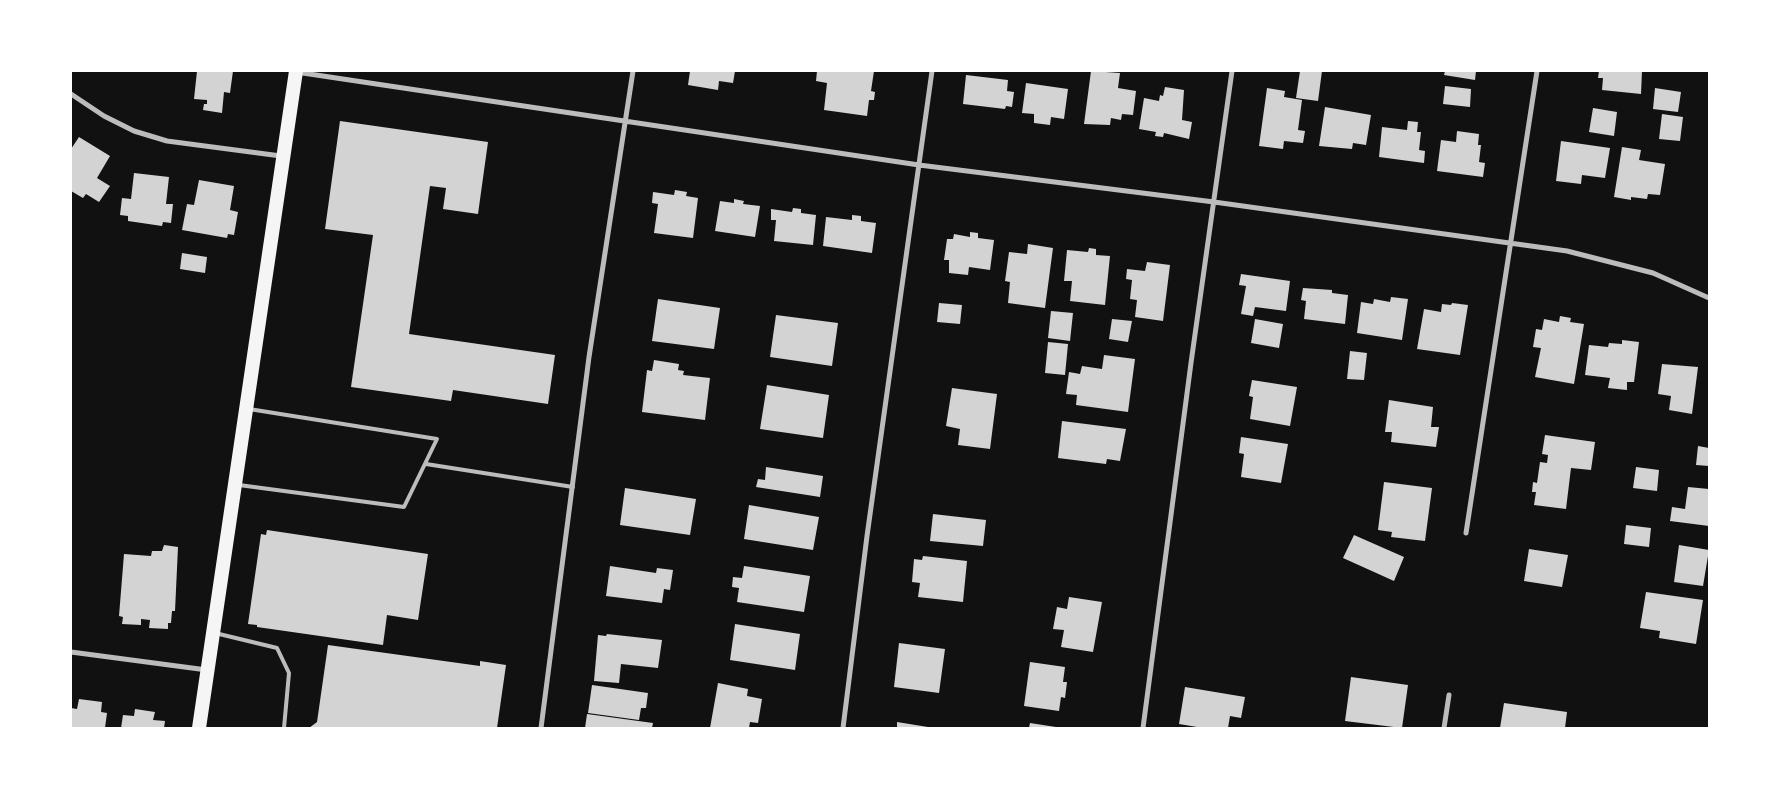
<!DOCTYPE html>
<html>
<head>
<meta charset="utf-8">
<style>
  body { margin:0 }
  #map { position:relative; width:1780px; height:799px; overflow:hidden; background:#111; font-family:Ubuntu,sans-serif }
  canvas { display:block }
  .frame { position:absolute; inset:0; border:72px solid #fff; pointer-events:none }
</style>
</head>
<body>
<div id="map">
<canvas width="1780" height="799"></canvas>
<div class="frame"></div>
</div>
<script>
const context = document.querySelector('canvas').getContext('2d');
context.lineJoin = 'round';
function fillPath(path, color) {
  context.fillStyle = color;
  context.fill(path, 'evenodd');
}
function shape(rows) {
  const path = new Path2D();
  for (const r of rows) {
    path.moveTo(r[0], r[1]);
    for (let i = 2; i < r.length; i += 2) path.lineTo(r[i], r[i + 1]);
  }
  return path;
}
function stroke(path, color, width, dash) {
  context.strokeStyle = color;
  context.lineWidth = width;
  context.lineCap = dash ? 'butt' : 'round';
  context.setLineDash(dash || []);
  context.stroke(path);
}
fillPath(shape([
  [197,71,233,71,230,93,224,92,222,113,203,110,204,104,207,104,207,100,194,99],
  [690,71,735,71,733,83,719,81,718,90,688,85],
  [817,71,874,71,871,91,875,92,874,100,869,100,867,116,824,110,827,83,816,81],
  [1091,71,1120,73,1118,88,1136,91,1133,115,1122,114,1121,120,1111,118,1110,125,1084,124],
  [1300,71,1322,71,1318,101,1296,98],
  [1445,71,1476,71,1475,80,1444,75],
  [1599,71,1642,71,1641,94,1602,90,1603,78,1598,78],
  [966,75,1008,80,1007,91,1014,92,1012,107,1006,106,1005,109,963,104],
  [1026,83,1068,89,1064,119,1051,117,1050,125,1034,123,1034,114,1022,113],
  [1445,86,1471,89,1470,107,1443,104],
  [1165,87,1184,90,1182,120,1192,122,1189,139,1164,133,1163,137,1155,136,1156,132,1139,129,1144,98,1159,101,1160,95,1163,96],
  [1267,88,1285,91,1284,97,1302,100,1298,130,1305,131,1303,143,1284,141,1283,149,1259,146],
  [1655,88,1681,92,1678,112,1653,109],
  [1325,107,1371,115,1366,145,1353,143,1352,149,1319,146],
  [1593,108,1617,112,1614,136,1589,132],
  [1662,114,1683,117,1680,141,1659,139],
  [340,121,488,142,478,214,443,209,446,188,430,186,409,334,555,355,548,404,453,390,451,401,351,387,373,235,325,229],
  [1408,121,1418,122,1417,132,1421,132,1419,150,1425,151,1424,163,1379,157,1382,127,1407,130],
  [1457,131,1479,134,1478,145,1481,145,1479,162,1485,163,1483,177,1437,171,1441,140,1456,142],
  [79,137,110,156,97,178,110,186,99,202,86,194,83,198,71,191,71,149],
  [1561,141,1610,148,1605,178,1582,175,1581,184,1556,181],
  [1622,147,1641,150,1639,160,1665,164,1660,195,1648,194,1647,199,1631,197,1631,200,1614,197],
  [134,173,169,177,166,204,173,204,171,223,163,222,162,226,128,221,128,216,120,215,122,198,131,199],
  [199,180,234,186,230,210,238,212,234,235,228,234,227,238,182,230,187,204,194,205],
  [675,190,687,192,686,196,698,198,693,238,654,233,658,204,652,203,653,192,674,195],
  [734,199,744,201,743,204,760,206,755,237,715,231,720,201,734,203],
  [793,208,801,209,801,213,816,215,813,245,774,241,776,220,771,220,771,209,792,212],
  [852,215,861,216,861,221,876,223,872,253,823,246,826,217,852,220],
  [970,232,978,233,978,238,994,240,990,270,969,267,968,275,949,273,949,260,944,260,947,239,953,239,954,234,970,237],
  [1028,244,1053,248,1045,308,1008,303,1010,282,1005,281,1009,252,1027,254],
  [1089,248,1096,249,1096,255,1110,256,1105,305,1070,301,1072,281,1064,281,1067,250,1088,252],
  [182,253,207,257,205,273,180,269],
  [1147,262,1170,265,1163,321,1135,317,1137,300,1130,299,1132,280,1126,279,1127,269,1145,271],
  [1241,274,1290,281,1286,311,1255,307,1253,316,1241,314,1246,286,1239,285],
  [1303,288,1332,290,1332,293,1348,295,1345,324,1304,319,1306,301,1301,300],
  [1391,297,1408,299,1402,340,1357,333,1361,302,1373,304,1374,299,1390,302],
  [658,299,720,308,714,349,652,341],
  [939,303,962,305,960,324,937,322],
  [1452,303,1468,305,1460,355,1417,349,1424,309,1441,312,1442,304,1451,305],
  [1051,311,1073,313,1070,341,1048,338],
  [776,315,838,323,832,366,770,357],
  [1560,316,1571,318,1570,322,1584,324,1574,384,1535,377,1541,348,1533,347,1536,329,1542,330,1544,319,1559,322],
  [1112,319,1132,321,1128,342,1109,339],
  [1255,319,1283,324,1279,348,1251,343],
  [1622,340,1639,342,1634,382,1627,382,1627,390,1608,388,1610,378,1585,375,1589,345,1608,347,1609,343,1622,344],
  [1048,342,1068,344,1065,375,1045,373],
  [1350,351,1367,353,1364,380,1347,379],
  [1104,355,1135,359,1128,412,1076,405,1077,395,1066,394,1069,372,1080,374,1082,366,1102,369],
  [654,360,679,364,678,370,684,371,683,375,710,378,705,420,642,412,647,370,652,371],
  [1662,364,1698,367,1692,414,1669,410,1671,396,1658,394],
  [1252,380,1297,387,1290,426,1250,419,1253,397,1249,396],
  [767,385,829,395,823,438,760,429],
  [952,388,997,394,990,449,958,445,960,429,946,426],
  [1389,400,1433,407,1431,427,1439,427,1436,447,1391,442,1392,432,1385,432],
  [1062,421,1126,429,1120,461,1107,459,1106,464,1058,458],
  [1545,435,1595,442,1591,470,1571,468,1566,509,1534,505,1536,492,1532,492,1533,482,1537,483,1540,462,1547,463,1548,455,1542,454],
  [1241,437,1288,444,1281,483,1241,477,1244,454,1239,453],
  [1698,446,1709,448,1709,466,1696,465],
  [766,467,823,476,820,497,756,487,758,479,765,480],
  [1636,467,1659,470,1657,491,1633,488],
  [1384,482,1432,488,1425,541,1391,537,1392,532,1378,530],
  [1688,487,1709,489,1709,526,1670,521,1672,507,1685,509],
  [625,488,696,499,690,535,620,525],
  [749,505,819,517,813,550,744,539],
  [933,514,986,520,983,546,930,541],
  [1626,525,1651,528,1649,547,1624,544],
  [267,530,428,554,418,620,387,615,383,645,257,627,257,625,248,624,261,534,266,535],
  [1354,535,1404,557,1394,581,1343,558],
  [164,545,178,547,175,611,172,611,171,623,168,623,168,629,149,628,150,620,141,619,141,625,122,624,123,617,119,616,124,554,151,556,152,551,162,551],
  [1679,545,1709,550,1703,586,1674,582],
  [1529,549,1568,555,1562,587,1524,581],
  [923,556,967,561,963,602,918,597,920,583,912,582,914,559,922,560],
  [610,566,656,573,657,568,673,570,670,590,664,589,662,603,606,596],
  [744,566,810,576,804,612,737,602,739,588,732,587,733,577,742,578],
  [1646,592,1703,600,1696,644,1659,638,1660,631,1640,628],
  [1069,597,1102,602,1093,652,1061,647,1064,630,1053,629,1057,607,1067,609],
  [735,624,800,634,795,670,730,660],
  [607,634,662,640,658,668,621,664,619,683,594,681,598,635,606,636],
  [899,643,945,649,939,693,894,687],
  [328,645,480,666,480,661,506,665,497,728,309,728,317,722],
  [1030,662,1065,667,1063,682,1067,682,1065,698,1061,697,1059,711,1024,706],
  [1351,677,1408,685,1402,728,1345,721],
  [718,683,748,689,747,696,762,699,758,723,750,722,749,728,710,728],
  [592,685,648,693,646,708,641,708,639,720,588,713],
  [1185,687,1245,697,1241,718,1230,716,1228,728,1203,728,1179,724],
  [79,699,102,702,101,712,107,713,105,728,71,728,71,708,77,709],
  [1504,703,1567,712,1565,728,1500,728],
  [135,709,155,712,153,720,165,721,164,728,121,728,123,715,134,716],
  [587,714,653,723,652,728,585,728],
  [897,722,928,727,928,728,897,728],
  [1030,723,1056,727,1056,728,1029,728]
]), '#d3d3d3');
stroke(shape([
  [426,464,573,487],
  [239,485,404,507,437,439,249,409],
  [215,633,277,648,289,673,284,728]
]), '#bcbcbc', 4);
stroke(shape([
  [296,72,919,165,1214,202,1567,251,1653,273,1709,298],
  [71,94,104,116,134,131,167,141,281,156],
  [1466,533,1537,71],
  [71,652,207,670],
  [541,728,589,357,633,71],
  [843,728,867,536,932,71],
  [1143,728,1191,363,1232,71],
  [1444,728,1449,695]
]), '#bcbcbc', 5);
stroke(shape([
  [199,728,296,71]
]), '#f5f5f5', 14);
</script>
</body>
</html>
